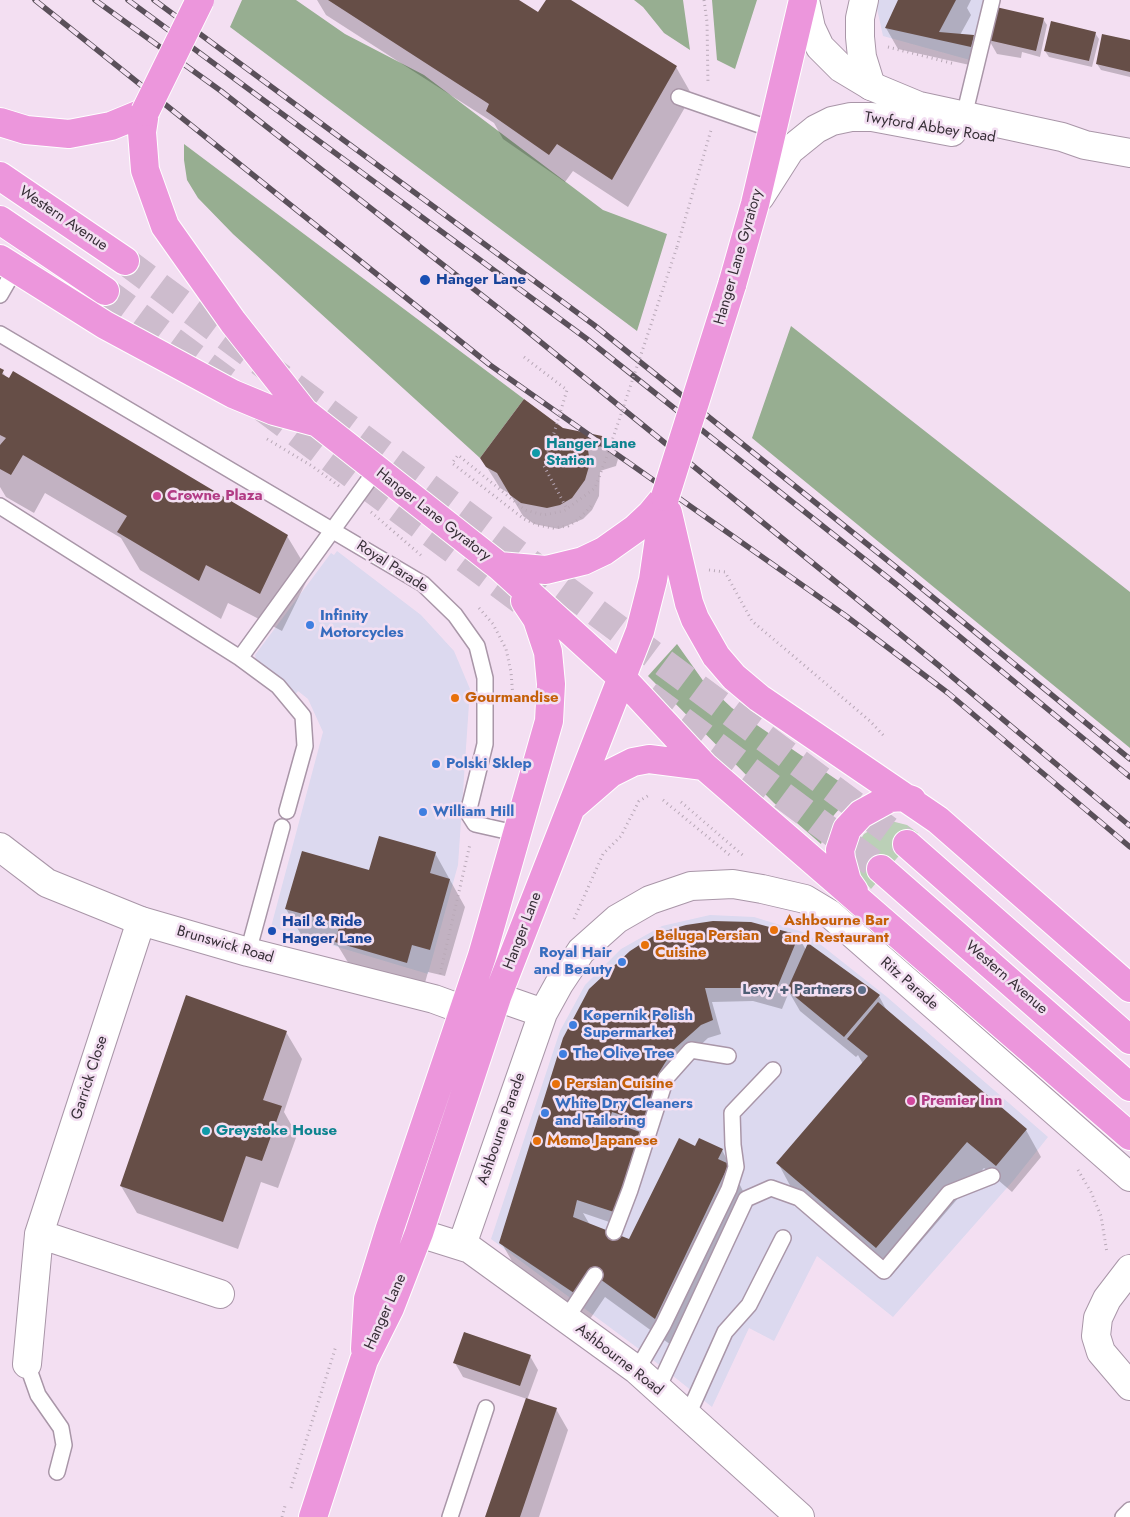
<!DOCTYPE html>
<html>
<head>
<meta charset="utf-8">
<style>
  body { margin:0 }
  canvas { display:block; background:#f3dff2 }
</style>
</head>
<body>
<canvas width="1130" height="1517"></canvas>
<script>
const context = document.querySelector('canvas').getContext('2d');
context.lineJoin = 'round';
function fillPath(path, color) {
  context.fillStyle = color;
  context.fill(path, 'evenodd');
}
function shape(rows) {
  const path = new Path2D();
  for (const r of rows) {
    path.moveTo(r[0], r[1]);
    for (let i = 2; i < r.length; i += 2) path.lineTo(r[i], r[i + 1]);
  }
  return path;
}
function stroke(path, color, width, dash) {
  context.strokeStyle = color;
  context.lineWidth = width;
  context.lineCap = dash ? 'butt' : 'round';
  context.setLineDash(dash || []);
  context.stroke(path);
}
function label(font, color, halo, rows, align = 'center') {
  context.font = font + ' Jost,sans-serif';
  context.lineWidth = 5;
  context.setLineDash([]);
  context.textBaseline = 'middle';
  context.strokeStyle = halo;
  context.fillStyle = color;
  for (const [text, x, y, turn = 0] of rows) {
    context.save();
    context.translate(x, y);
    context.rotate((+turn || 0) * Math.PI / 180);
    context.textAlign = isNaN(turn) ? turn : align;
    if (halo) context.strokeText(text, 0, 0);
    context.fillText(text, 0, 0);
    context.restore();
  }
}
fillPath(shape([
  [878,0,985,0,982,6,970,60,883,36,876,4],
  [337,551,421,615,454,651,470,689,458,865,428,974,271,927,323,732,308,699,298,691,295,695,257,666,255,655,331,553,334,555],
  [710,915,754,917,806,933,887,997,1048,1137,1013,1181,893,1317,817,1256,774,1341,749,1328,712,1407,643,1352,491,1239,560,1031,585,985,621,949,662,926]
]), '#dcd9ef');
fillPath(shape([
  [884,822,895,822,907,825,918,833,871,889,860,877,855,855,858,843,864,834]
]), '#bbd0b7');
fillPath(shape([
  [242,0,296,0,345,34,424,75,603,210,667,234,637,331,230,27],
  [634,0,683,0,690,50,664,33,643,7],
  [712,0,757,0,735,69,717,60],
  [184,144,524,399,480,458,233,234,198,198,187,180,184,160],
  [791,326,1130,592,1130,748,752,438],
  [677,644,704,682,732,708,859,795,840,808,829,821,821,844,774,803,648,676]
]), '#97ae91');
fillPath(shape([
  [317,0,517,0,539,14,547,0,569,0,676,67,692,95,628,207,573,171,565,182,503,139,494,123,326,15],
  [900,0,971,0,967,8,971,15,960,35,973,36,985,57,983,68,898,49,886,28],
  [1043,19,1047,25,1040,57,1022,52,1021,58,997,54,989,40],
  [1095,33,1099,39,1092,67,1049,57,1045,51],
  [1130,41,1130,77,1101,70,1097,64],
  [0,369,7,378,287,536,310,574,282,631,228,603,221,619,140,570,121,538,45,493,34,513,6,497,0,487],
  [563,429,606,438,618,459,616,466,600,471,599,496,592,510,583,519,559,529,534,524,523,516,510,494,500,488,481,458],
  [435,853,465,907,445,976,428,972,423,990,352,969,338,946,302,936,286,909,370,872],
  [798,936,806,950,879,996,888,1013,1026,1130,1041,1157,1012,1192,984,1168,892,1275,793,1191,778,1163,863,1064,858,1055,856,1057,800,1011,789,992,782,1009,753,1001,712,1002,721,1034,708,1038,680,1064,668,1086,651,1136,639,1132,648,1147,621,1226,583,1213,590,1225,630,1241,696,1148,722,1150,744,1193,671,1345,605,1297,590,1319,517,1270,501,1242,590,990,631,952],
  [286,1032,302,1059,284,1112,297,1135,278,1188,261,1182,238,1249,137,1213,121,1186],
  [530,1356,538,1370,527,1400,556,1409,568,1430,539,1517,487,1517,527,1399,463,1377,455,1363]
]), '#0003');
fillPath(shape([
  [328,0,519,0,538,12,546,0,571,0,677,66,612,180,557,144,549,155,486,111,489,104],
  [898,0,956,0,939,32,974,35,971,47,885,28],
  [996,7,1044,18,1036,51,988,40],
  [1051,21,1096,32,1089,61,1044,51],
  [1102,34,1130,40,1130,72,1096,64],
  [0,368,4,370,2,374,9,378,13,371,288,535,260,594,206,565,199,581,117,532,127,516,23,455,11,475,0,469,0,445,6,438,0,435],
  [524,399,563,428,607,437,604,445,588,450,590,463,585,480,572,498,560,505,547,508,521,503,510,495,497,473,486,467,480,458],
  [379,836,436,852,430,873,450,879,430,950,412,945,407,963,335,942,340,924,285,909,302,851,369,870],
  [713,921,751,922,799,935,774,995,745,988,705,988,713,1020,701,1025,673,1050,660,1071,643,1122,612,1112,609,1121,640,1132,614,1212,577,1200,573,1217,629,1239,679,1138,695,1146,699,1138,723,1149,718,1159,729,1164,655,1319,589,1271,574,1293,499,1243,563,1038,589,989,630,951,658,933,686,925],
  [808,943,880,995,844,1037,787,990],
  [186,995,287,1031,263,1100,282,1106,262,1161,246,1156,223,1222,120,1186],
  [878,1002,1027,1129,996,1166,967,1142,876,1248,776,1163,868,1056,847,1039],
  [464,1332,531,1355,520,1386,453,1363],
  [526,1398,557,1408,520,1517,485,1517]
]), '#664e47');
stroke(shape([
  [125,261,907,844],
  [105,291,227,381],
  [263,408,527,605],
  [648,695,881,869]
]), '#cdbccd', 28, [28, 14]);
const service = shape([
  [679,97,774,130],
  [964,116,992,0],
  [0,295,15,269],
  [0,334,423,584,455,615,477,646,485,678,485,744,468,813,475,824,515,833],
  [0,506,240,658,376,470],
  [240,658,278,686,303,716,305,746,287,811],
  [248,952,282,827],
  [614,1232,630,1190,666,1078,691,1050,728,1056],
  [566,1319,595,1275],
  [27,1364,38,1395,61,1428,64,1445,57,1472],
  [637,1370,663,1325,729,1189,736,1167,733,1145,732,1113,773,1070],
  [658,1388,746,1199,771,1188,799,1198,884,1271,949,1193,992,1176],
  [687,1417,725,1332,749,1305,783,1238],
  [450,1517,486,1408],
  [1123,1517,1130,1510]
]);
const minor = shape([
  [864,0,860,18,860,37,862,57,871,86],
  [497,997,543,1013],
  [419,1233,470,1249,637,1370,800,1517],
  [39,1234,220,1294],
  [462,1245,543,1013,559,984,581,951,617,919,650,900,691,886,733,884,762,889,805,899,830,914,1130,1177],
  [1130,1269,1107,1299,1098,1318,1096,1336,1101,1352,1130,1386],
  [27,1364,39,1234,141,921]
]);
const tertiary = shape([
  [805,0,811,28,820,47,841,68,871,86,919,106,1062,137,1085,145,1130,153],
  [760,197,790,150,816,129,832,121,851,117,872,117,952,132],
  [0,847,47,883,141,921,248,952,434,999,464,1010]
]);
const trunk = shape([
  [145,112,142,132,145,170,165,226,233,322,304,412,499,566,623,679,704,766,1130,1136],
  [0,122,26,130,69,134,111,126,145,112],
  [0,176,125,261],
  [0,220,105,291],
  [0,259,105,325,233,394,274,411,315,422],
  [732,285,755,204,803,0],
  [668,513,689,603,695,619,716,656,734,677,759,698,938,820,1130,988],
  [499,566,546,570,583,561,604,551,635,529,651,514,665,497],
  [574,805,611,773,633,762,649,759,704,766],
  [907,844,1130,1040],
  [881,869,1130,1087],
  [854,891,847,881,841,859,840,850,847,829,861,814,890,798,903,797,912,800],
  [365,1349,368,1299,390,1228,482,956,549,721,551,684,548,652,537,619,525,601],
  [313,1517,364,1360,390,1308,419,1233,497,997,640,631,653,580,665,497]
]);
stroke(service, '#a996a8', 18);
stroke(minor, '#a996a8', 30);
stroke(tertiary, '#a996a8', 30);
stroke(trunk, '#fff', 30);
stroke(shape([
  [704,0,707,22,708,84],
  [888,47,955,64],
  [677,247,711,130],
  [557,423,544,466,567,509],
  [267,439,312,466,339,486],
  [591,506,579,519,568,526,553,528,538,525,524,519,452,463,458,455,525,510,544,515,564,511,595,488,608,453],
  [371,512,423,557],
  [709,570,725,572,752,621,870,721,884,736],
  [479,608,493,624,506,649,511,672,513,698,506,699],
  [663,800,732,857],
  [681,802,745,857],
  [574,919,603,854,621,836,639,801,651,794],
  [440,974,470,844],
  [1078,1170,1091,1192,1101,1216,1107,1253],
  [291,1488,336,1346],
  [282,1517,285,1506]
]), '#b8a8b7', 3, [1, 4]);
stroke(service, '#fff', 15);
stroke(minor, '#fff', 28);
stroke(tertiary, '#fff', 28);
stroke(trunk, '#ec96dc', 28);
const rail = shape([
  [35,0,490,365,846,616,948,693,1130,847],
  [95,0,221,91,516,322,937,664,1130,826],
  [128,0,587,339,897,585,1130,777],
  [154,0,594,325,902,572,1130,759]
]);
stroke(rail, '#5a505a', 5.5);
stroke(rail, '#f3dff2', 4, [11]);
const trunkBridge = shape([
  [145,112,200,0],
  [665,497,732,285]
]);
stroke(trunkBridge, '#fff', 30, []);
stroke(shape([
  [524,357,567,390,557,423],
  [608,453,677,247]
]), '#b8a8b7', 3, [1, 4]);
stroke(trunkBridge, '#ec96dc', 28);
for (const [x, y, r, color] of [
  [425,280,6,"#1a4fb4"],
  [536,453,5,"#0f9aa8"],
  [157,496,5,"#d1479c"],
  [310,625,5,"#3f7fe0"],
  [455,698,5,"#e8710a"],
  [436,764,5,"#3f7fe0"],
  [423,812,5,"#3f7fe0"],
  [774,930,5,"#e8710a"],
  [272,931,5,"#1a4fb4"],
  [645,945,5,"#e8710a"],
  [622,962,5,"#3f7fe0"],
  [862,990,5,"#5c6f8a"],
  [573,1025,5,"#3f7fe0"],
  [563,1054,5,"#3f7fe0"],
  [556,1084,5,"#e8710a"],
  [911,1101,5,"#d1479c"],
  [545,1113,5,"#3f7fe0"],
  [206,1131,5,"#0f9aa8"],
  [537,1141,5,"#e8710a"]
]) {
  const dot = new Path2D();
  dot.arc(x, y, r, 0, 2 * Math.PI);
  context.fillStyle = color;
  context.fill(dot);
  stroke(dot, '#f3dff2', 2);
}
label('15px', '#372f37', '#f3dff2', [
  ["Twyford Abbey Road",930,128,9],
  ["Western Avenue",63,219,34],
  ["Hanger Lane Gyratory",739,257,-74],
  ["Hanger Lane Gyratory",433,515,38],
  ["Royal Parade",392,567,33],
  ["Hanger Lane",523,931,-69],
  ["Brunswick Road",225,945,16],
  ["Western Avenue",1006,978,41],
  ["Ritz Parade",909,984,41],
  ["Garrick Close",90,1078,-72],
  ["Ashbourne Parade",502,1129,-71],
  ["Hanger Lane",386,1312,-66],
  ["Ashbourne Road",619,1360,38]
]);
label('bold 15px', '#164399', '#f3dff2', [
  ["Hanger Lane",436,280],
  ["Hail & Ride",282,922],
  ["Hanger Lane",282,939]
], 'left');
label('bold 15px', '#0d838f', '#f3dff2', [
  ["Hanger Lane",546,444],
  ["Station",546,461],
  ["Greystoke House",216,1131]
], 'left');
label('bold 15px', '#b23c85', '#f3dff2', [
  ["Crowne Plaza",167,496],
  ["Premier Inn",921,1101]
], 'left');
label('bold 15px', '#366cbe', '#f3dff2', [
  ["Infinity",320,616],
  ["Motorcycles",320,633],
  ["Polski Sklep",446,764],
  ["William Hill",433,812],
  ["Royal Hair",612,953,"right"],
  ["and Beauty",612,970,"right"],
  ["Kopernik Polish",583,1016],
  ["Supermarket",583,1033],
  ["The Olive Tree",573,1054],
  ["White Dry Cleaners",555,1104],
  ["and Tailoring",555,1121]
], 'left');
label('bold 15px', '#c56008', '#f3dff2', [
  ["Gourmandise",465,698],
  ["Ashbourne Bar",784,921],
  ["and Restaurant",784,938],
  ["Beluga Persian",655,936],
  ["Cuisine",655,953],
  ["Persian Cuisine",566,1084],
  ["Momo Japanese",547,1141]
], 'left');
label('bold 15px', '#4e5e75', '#f3dff2', [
  ["Levy + Partners",852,990]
], 'right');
</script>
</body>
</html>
